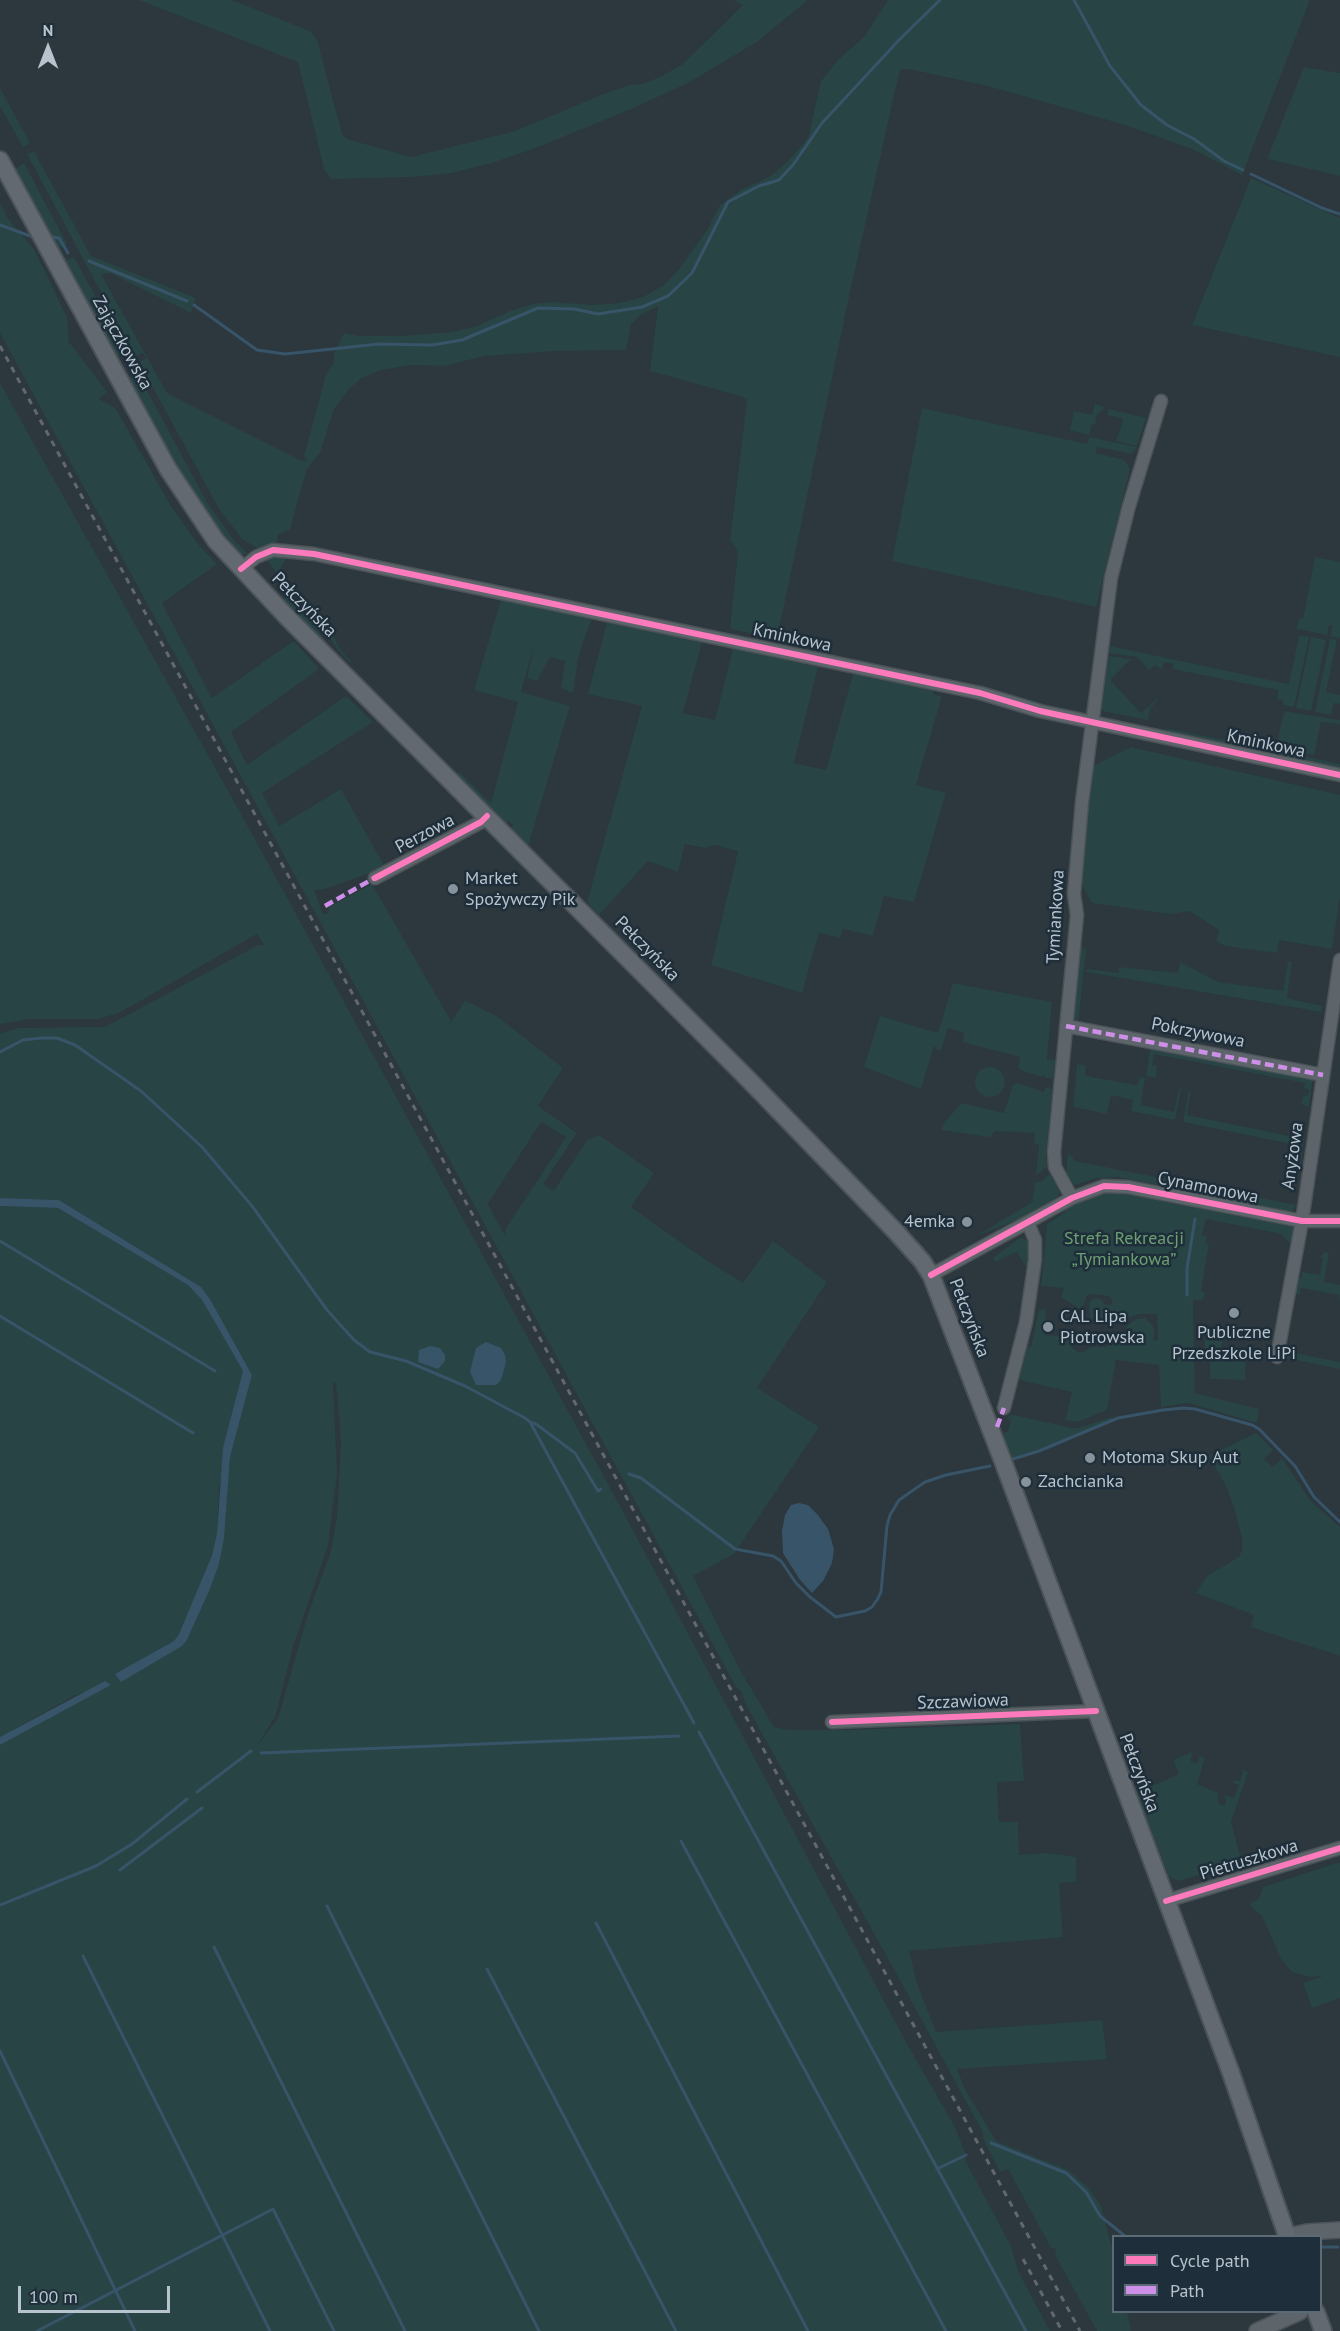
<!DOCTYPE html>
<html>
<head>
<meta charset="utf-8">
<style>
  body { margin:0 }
  #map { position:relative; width:1340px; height:2331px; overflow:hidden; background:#2c373e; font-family:"PT Sans",sans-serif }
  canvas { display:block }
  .legend { position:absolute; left:1112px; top:2235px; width:210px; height:78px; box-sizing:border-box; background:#1e2e3a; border:2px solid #5b6a75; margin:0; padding:8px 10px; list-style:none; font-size:18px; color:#b7c4ce }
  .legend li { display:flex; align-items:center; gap:12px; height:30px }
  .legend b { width:30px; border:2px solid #5b6a75 }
  .north { position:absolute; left:18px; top:18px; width:60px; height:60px; -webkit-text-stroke:4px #1e2e3a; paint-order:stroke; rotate:0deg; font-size:16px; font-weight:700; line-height:24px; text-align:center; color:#b7c4ce }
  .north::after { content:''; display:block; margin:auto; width:21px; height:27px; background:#b7c4ce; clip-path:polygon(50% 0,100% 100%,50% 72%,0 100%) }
  .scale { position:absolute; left:18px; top:2286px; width:152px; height:27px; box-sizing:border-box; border:3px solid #b7c4ce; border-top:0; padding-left:8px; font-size:18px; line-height:21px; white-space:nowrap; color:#b7c4ce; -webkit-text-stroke:4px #1e2e3a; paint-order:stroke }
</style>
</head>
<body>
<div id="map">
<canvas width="1340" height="2331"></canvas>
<ul class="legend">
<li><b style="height:8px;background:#fd7abc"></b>Cycle path</li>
<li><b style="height:8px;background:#ce8fe9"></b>Path</li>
</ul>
<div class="north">N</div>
<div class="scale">100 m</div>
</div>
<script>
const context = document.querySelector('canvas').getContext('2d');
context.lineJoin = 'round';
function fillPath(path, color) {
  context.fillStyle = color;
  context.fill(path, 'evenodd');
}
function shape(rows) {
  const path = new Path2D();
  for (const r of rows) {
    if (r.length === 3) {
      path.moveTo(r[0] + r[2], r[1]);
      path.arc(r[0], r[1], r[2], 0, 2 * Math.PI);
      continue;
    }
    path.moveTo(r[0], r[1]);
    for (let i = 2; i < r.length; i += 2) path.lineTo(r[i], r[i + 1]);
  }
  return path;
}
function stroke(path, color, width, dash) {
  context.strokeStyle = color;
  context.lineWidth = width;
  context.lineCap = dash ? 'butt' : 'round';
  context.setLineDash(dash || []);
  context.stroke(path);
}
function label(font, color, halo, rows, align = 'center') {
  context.font = font + ' "PT Sans",sans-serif';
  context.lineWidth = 5;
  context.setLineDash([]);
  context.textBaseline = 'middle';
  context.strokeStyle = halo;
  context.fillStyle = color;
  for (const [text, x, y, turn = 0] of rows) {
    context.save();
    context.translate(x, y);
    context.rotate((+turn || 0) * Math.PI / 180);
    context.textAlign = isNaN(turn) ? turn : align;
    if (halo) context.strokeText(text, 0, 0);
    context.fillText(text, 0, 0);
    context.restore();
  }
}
fillPath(shape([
  [139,0,232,0,310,31,317,39,342,134,347,139,411,157,515,131,606,93,629,85,642,84,660,77,683,64,743,5,733,0,808,0,757,42,688,83,629,110,533,149,492,163,452,173,412,177,331,179,324,169,298,62],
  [888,0,1310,0,1242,175,1192,149,1125,125,988,86,913,70,900,69,849,297,777,639,730,629,738,551,730,540,747,400,740,396,650,371,658,306,642,314,631,324,626,350,555,351,484,356,445,366,412,365,381,370,362,378,349,389,334,409,320,453,307,469,290,529,278,535,277,542,257,548,242,539,219,509,139,362,146,358,143,353,135,356,27,154,34,151,91,256,196,298,191,313,110,273,101,274,167,393,302,461,307,461,304,456,325,378,329,369,334,363,334,353,344,333,359,336,402,336,452,332,474,327,510,311,533,304,552,302,592,305,619,303,643,297,664,285,679,269,707,230,720,205,741,190,771,176,792,157,808,138,821,81,839,59,864,37],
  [1304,67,1340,73,1340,176,1267,159],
  [0,88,30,143,23,147,0,106],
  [24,163,67,244,60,248,67,260,74,257,128,356,125,357,123,354,117,357,15,169],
  [1251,178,1340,218,1340,357,1192,325],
  [0,203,9,220,34,249,67,317,69,342,107,392,99,399,116,409,171,506,198,544,217,564,162,603,212,698,292,642,295,642,319,669,231,732,247,765,346,696,373,722,262,793,279,826,341,789,384,865,370,873,325,889,314,890,323,914,328,914,329,907,372,884,451,1021,448,1027,465,1000,498,1017,563,1068,538,1106,577,1133,543,1184,554,1191,587,1140,599,1135,654,1173,631,1207,703,1258,743,1283,773,1241,827,1282,757,1388,819,1427,734,1554,693,1576,743,1675,774,1727,789,1730,844,1730,1020,1724,1024,1781,997,1782,999,1822,1018,1822,1019,1855,1046,1853,1076,1857,1076,1882,1059,1883,1063,1937,909,1951,917,1983,936,2032,1102,2020,1107,2059,957,2069,965,2089,996,2141,1068,2170,1088,2187,1101,2206,1113,2251,1114,2312,1127,2312,1131,2331,1097,2331,1055,2255,1056,2249,1051,2248,1008,2169,1000,2172,984,2141,982,2131,896,1973,745,1703,741,1691,736,1687,0,333],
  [541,1122,566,1137,506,1228,505,1236,487,1202,489,1202],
  [135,368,208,504,234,540,248,554,239,554,229,548,176,469,129,379,134,375,131,370],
  [0,383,250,830,619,1504,906,2042,955,2127,966,2155,965,2160,1011,2246,1018,2271,1050,2331,0,2331,0,1745,110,1685,76,1695,0,1737,0,1206,58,1208,188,1285,202,1300,243,1371,219,1487,217,1533,212,1555,179,1634,174,1641,116,1674,182,1646,187,1640,198,1616,219,1564,230,1457,252,1375,210,1299,201,1287,59,1200,0,1198,0,1034,18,1028,105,1027,258,945,264,945,257,934,121,1012,99,1019,29,1019,0,1024],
  [333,1382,336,1382,341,1441,337,1517,331,1551,308,1614,278,1718,257,1746,276,1715,293,1647,328,1546,337,1474],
  [1095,404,1104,407,1103,410,1097,414,1095,425,1092,424,1089,435,1070,430,1074,411,1092,415],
  [922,408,1087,444,1089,437,1137,447,1132,454,1097,447,1096,453,1124,460,1130,469,1096,607,892,561],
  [1109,409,1146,418,1137,446,1116,441,1123,421,1121,418,1107,415],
  [273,556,288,556,279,571,324,617,340,649,352,662,350,663,336,648,317,615,287,585,266,559],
  [1315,557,1340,562,1340,638,1330,636,1332,626,1329,625,1327,635,1297,629,1299,618,1303,619],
  [288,595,310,616,328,647,282,601],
  [501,600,592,619,586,634,578,659,573,693,561,688,565,661,550,657,537,681,527,678,535,642,521,692,570,706,530,840,531,842,527,845,511,828,513,825,509,821,506,823,457,774,459,772,491,803,518,702,474,690],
  [607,622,702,642,683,713,715,720,733,648,818,667,794,763,826,770,853,674,932,690,934,695,942,696,916,785,946,793,914,902,884,896,873,936,843,929,840,938,819,933,802,993,711,965,738,851,715,845,705,848,685,844,678,872,648,861,599,915,587,902,642,706,588,694],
  [1299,635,1309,637,1294,707,1283,705,1283,700,1277,699,1278,690,1173,669,1173,664,1164,662,1162,670,1155,665,1149,670,1137,657,1109,653,1110,646,1289,684],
  [1311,637,1326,640,1311,711,1296,708],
  [1330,639,1337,640,1326,692,1340,695,1340,704,1334,703,1331,715,1315,712],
  [1109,656,1131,659,1110,680,1141,713,1161,696,1150,709,1148,720,1103,711,1101,708],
  [1284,711,1340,720,1340,724,1321,722,1314,755,1276,747],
  [1166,728,1340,764,1340,771,1168,733],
  [1131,747,1340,795,1340,897,1332,949,1279,940,1277,953,1225,946,1216,941,1219,930,1189,911,1171,914,1092,903,1081,884,1093,766],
  [1080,944,1086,951,1078,1024,1072,1015],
  [1180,962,1218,982,1283,991,1288,962,1292,962,1287,998,1322,1006,1321,1012,1086,972,1087,969,1118,973,1119,967,1178,973],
  [953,983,1052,1002,1047,1059,1055,1060,1053,1078,1045,1078,1045,1075,1042,1077,1020,1070,1018,1067,1020,1057,962,1042,964,1033,948,1028,941,1050,937,1050,934,1046,921,1089,864,1067,880,1016,938,1033],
  [1151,1046,1313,1077,1309,1107,1301,1104,1303,1095,1307,1096,1310,1090,1305,1088,1303,1091,1305,1083,1154,1054,1152,1065,1157,1066,1156,1078,1146,1076],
  [1077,1064,1086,1066,1085,1075,1091,1077,1137,1085,1140,1077,1145,1078,1141,1105,1174,1112,1179,1088,1181,1089,1175,1120,1131,1111,1133,1100,1111,1095,1107,1114,1073,1107],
  [990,1082,15],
  [1018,1083,1044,1092,1045,1087,1052,1089,1046,1155,1047,1167,1038,1174,1036,1174,1039,1145,1034,1144,1035,1133,996,1131,989,1137,941,1130,947,1119,962,1103,1004,1113,1013,1085],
  [1189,1090,1191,1091,1187,1115,1304,1139,1300,1169,1297,1169,1301,1146,1183,1122],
  [1068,1152,1075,1161,1296,1205,1295,1207,1292,1211,1285,1211,1118,1177,1096,1178,1075,1185,1066,1174],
  [1050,1174,1060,1193,1056,1198,1017,1220,976,1236,1032,1202,1035,1182,1041,1182],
  [1110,1191,1125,1192,1290,1224,1293,1227,1293,1240,1288,1242,1282,1234,1206,1219,1202,1235,1207,1236,1206,1243,1209,1244,1201,1291,1205,1292,1203,1300,1193,1300,1195,1393,1259,1409,1257,1423,1188,1403,1161,1407,1159,1365,1116,1360,1107,1410,1078,1422,1065,1420,1072,1392,1019,1380,1028,1346,1031,1347,1039,1309,1046,1310,1044,1335,1069,1337,1072,1339,1070,1343,1071,1347,1078,1352,1083,1352,1092,1347,1106,1347,1109,1344,1108,1339,1128,1341,1126,1334,1127,1326,1136,1319,1145,1318,1150,1322,1155,1330,1153,1339,1155,1341,1158,1340,1157,1314,1139,1314,1116,1322,1101,1323,1090,1319,1089,1303,1092,1299,1097,1298,1102,1300,1105,1305,1111,1305,1113,1302,1109,1296,1089,1294,1086,1297,1084,1305,1079,1309,1061,1297,1064,1288,1041,1286,1047,1224,1065,1212,1063,1209,1073,1203,1098,1193],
  [1021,1237,1028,1241,1030,1240,1029,1266,1025,1266,1017,1252,995,1262,993,1258],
  [1325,1252,1329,1252,1324,1282,1340,1285,1340,1303,1339,1295,1301,1288,1299,1296,1295,1293,1298,1278,1301,1278,1302,1272,1320,1275,1323,1258,1320,1257],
  [1205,1340,1222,1341,1222,1348,1237,1348,1237,1360,1246,1360,1245,1380,1210,1379,1210,1360,1204,1359],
  [1286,1351,1340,1362,1340,1369,1281,1357,1284,1356],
  [1009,1414,1072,1428,1079,1428,1111,1417,1112,1420,1040,1449,1011,1458,1003,1437,1004,1432,1008,1432,1011,1420,1007,1419],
  [1256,1433,1273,1450,1264,1459,1273,1467,1282,1458,1310,1500,1340,1527,1340,1656,1251,1627,1254,1615,1196,1593,1207,1576,1239,1557,1242,1550,1242,1538,1234,1508,1226,1486,1209,1456],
  [1192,1752,1191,1762,1197,1764,1200,1756,1205,1758,1197,1784,1218,1793,1218,1804,1225,1806,1226,1801,1224,1795,1234,1798,1239,1785,1233,1783,1234,1780,1240,1781,1243,1771,1238,1768,1248,1772,1231,1822,1242,1862,1179,1881,1169,1877,1137,1793,1179,1774,1173,1760],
  [1337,1863,1340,1863,1340,1998,1312,2008,1303,1983,1323,1976,1309,1977,1292,1972,1281,1959,1262,1916,1252,1908,1250,1903,1259,1899,1263,1887]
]), '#284444');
fillPath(shape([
  [0,1198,59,1200,201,1287,210,1299,252,1375,230,1457,224,1538,219,1564,209,1591,187,1640,182,1646,121,1682,115,1674,174,1641,179,1634,212,1555,217,1533,223,1448,243,1371,202,1300,188,1285,58,1208,0,1206],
  [486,1342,501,1348,505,1355,506,1362,501,1380,496,1385,476,1385,470,1372,476,1348],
  [430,1346,440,1348,445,1355,445,1361,438,1369,418,1362,419,1350],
  [799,1503,808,1505,818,1515,828,1529,834,1549,832,1563,823,1581,812,1593,800,1580,783,1553,782,1531,785,1515,791,1505],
  [105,1681,111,1685,0,1745,0,1737]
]), '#375469');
stroke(shape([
  [1074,0,1110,66,1141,105,1167,125,1194,139,1224,161,1243,170],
  [1251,174,1322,208,1340,214],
  [0,225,30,236],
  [53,237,59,238,68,253],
  [89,261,187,301],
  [194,305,257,350,285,354,379,344,432,345,462,340,538,308,574,309,598,314,642,307,668,296,692,273,728,202,759,186,779,180,793,165,822,123,900,39,940,0],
  [0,1052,23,1040,41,1038,57,1038,75,1045,141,1091,202,1147,252,1206,327,1310,354,1340,370,1352,406,1361,465,1386,525,1418,530,1422,694,1723],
  [0,1241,215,1371],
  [1187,1295,1187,1268,1195,1219],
  [0,1316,193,1433],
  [530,1422,536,1424,575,1453,598,1491,601,1489],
  [1013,1459,1039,1451,1118,1418,1163,1410,1183,1408,1195,1409,1252,1425,1259,1429,1295,1466,1314,1497,1340,1522],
  [629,1474,641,1478,735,1549,773,1556,781,1561,796,1583,810,1597,836,1617,865,1611,872,1607,877,1600,881,1592,887,1526,890,1515,899,1500,925,1482,946,1475,990,1466],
  [699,1732,1026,2331],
  [261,1753,679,1736],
  [197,1792,251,1751],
  [681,1841,946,2331],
  [120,1870,202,1808],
  [0,1905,96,1866,132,1844,187,1799],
  [327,1906,539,2331],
  [596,1923,808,2331],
  [214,1947,405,2331],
  [83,1956,270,2331],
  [487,1969,676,2331],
  [0,2051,135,2331],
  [991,2143,1066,2173,1086,2192,1100,2216,1125,2236],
  [937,2169,966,2155],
  [1320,2247,1338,2247],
  [37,2331,273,2209,334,2331]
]), '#375469', 3);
const minor = shape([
  [241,569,256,557,273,550,314,554,980,693,1040,711,1340,775],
  [375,878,481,822,487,816],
  [1066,1026,1323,1075],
  [1072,1198,1055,1167,1054,1152,1077,915,1074,894,1082,802,1111,578,1129,506,1161,401],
  [931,1275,1072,1198,1104,1186,1128,1187,1302,1221,1340,1221],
  [1277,1357,1302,1221,1340,960],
  [1004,1408,1026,1322,1035,1260,1035,1240,1028,1223],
  [832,1722,1096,1711],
  [1166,1901,1340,1848]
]);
const tertiary = shape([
  [1287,2236,1307,2232,1340,2230],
  [1257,2331,1300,2312]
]);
const secondary = shape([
  [0,160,168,469,216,541,286,616,748,1079,897,1233,922,1261,931,1275,1004,1464,1231,2073,1287,2236],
  [1316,2312,1323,2331]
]);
stroke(minor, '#4b5358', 15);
stroke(tertiary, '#4b5358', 18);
stroke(secondary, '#4b5358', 20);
stroke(minor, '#5d656b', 12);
stroke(tertiary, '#5d656b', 15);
stroke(secondary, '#626970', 16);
stroke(shape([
  [0,346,1080,2331],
  [1023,2259,1062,2331]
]), '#61696f', 3, [6, 6]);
stroke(shape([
  [325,906,378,876],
  [1066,1026,1323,1075],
  [997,1427,1004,1408]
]), '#ce8fe9', 4.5, [9, 4.5]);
stroke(shape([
  [241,569,256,557,273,550,314,554,980,693,1040,711,1340,775],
  [375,878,481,822,487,816],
  [931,1275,1072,1198,1104,1186,1128,1187,1302,1221,1340,1221],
  [832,1722,1096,1711],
  [1166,1901,1340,1848]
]), '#fd7abc', 6);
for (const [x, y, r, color] of [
  [453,889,6,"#86939c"],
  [967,1222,6,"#86939c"],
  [1234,1313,6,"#86939c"],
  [1048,1327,6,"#86939c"],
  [1090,1458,6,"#86939c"],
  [1026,1482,6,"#86939c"]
]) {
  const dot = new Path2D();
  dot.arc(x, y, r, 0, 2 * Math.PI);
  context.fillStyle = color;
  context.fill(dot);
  stroke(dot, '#1e2e3a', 2);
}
label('18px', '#b7c4ce', '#1e2e3a', [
  ["Zajączkowska",122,343,61],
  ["Pełczyńska",304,605,45],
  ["Kminkowa",792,638,12],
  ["Kminkowa",1266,744,12],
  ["Perzowa",425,834,-28],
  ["Tymiankowa",1056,917,-87],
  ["Pełczyńska",647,949,45],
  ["Pokrzywowa",1198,1033,11],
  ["Anyżowa",1293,1156,-82],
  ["Cynamonowa",1208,1188,11],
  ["Pełczyńska",969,1318,69],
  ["Szczawiowa",963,1702,-2],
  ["Pełczyńska",1139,1773,69],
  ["Pietruszkowa",1249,1860,-17]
]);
label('18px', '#b7c4ce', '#1e2e3a', [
  ["Market",465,879],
  ["Spożywczy Pik",465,900],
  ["4emka",955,1222,"right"],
  ["CAL Lipa",1060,1317],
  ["Piotrowska",1060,1338],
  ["Publiczne",1234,1333,"center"],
  ["Przedszkole LiPi",1234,1354,"center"],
  ["Motoma Skup Aut",1102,1458],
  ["Zachcianka",1038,1482]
], 'left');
label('18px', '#6da070', '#1e2e3a', [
  ["Strefa Rekreacji",1124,1239],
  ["„Tymiankowa”",1124,1260]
]);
</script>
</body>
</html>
